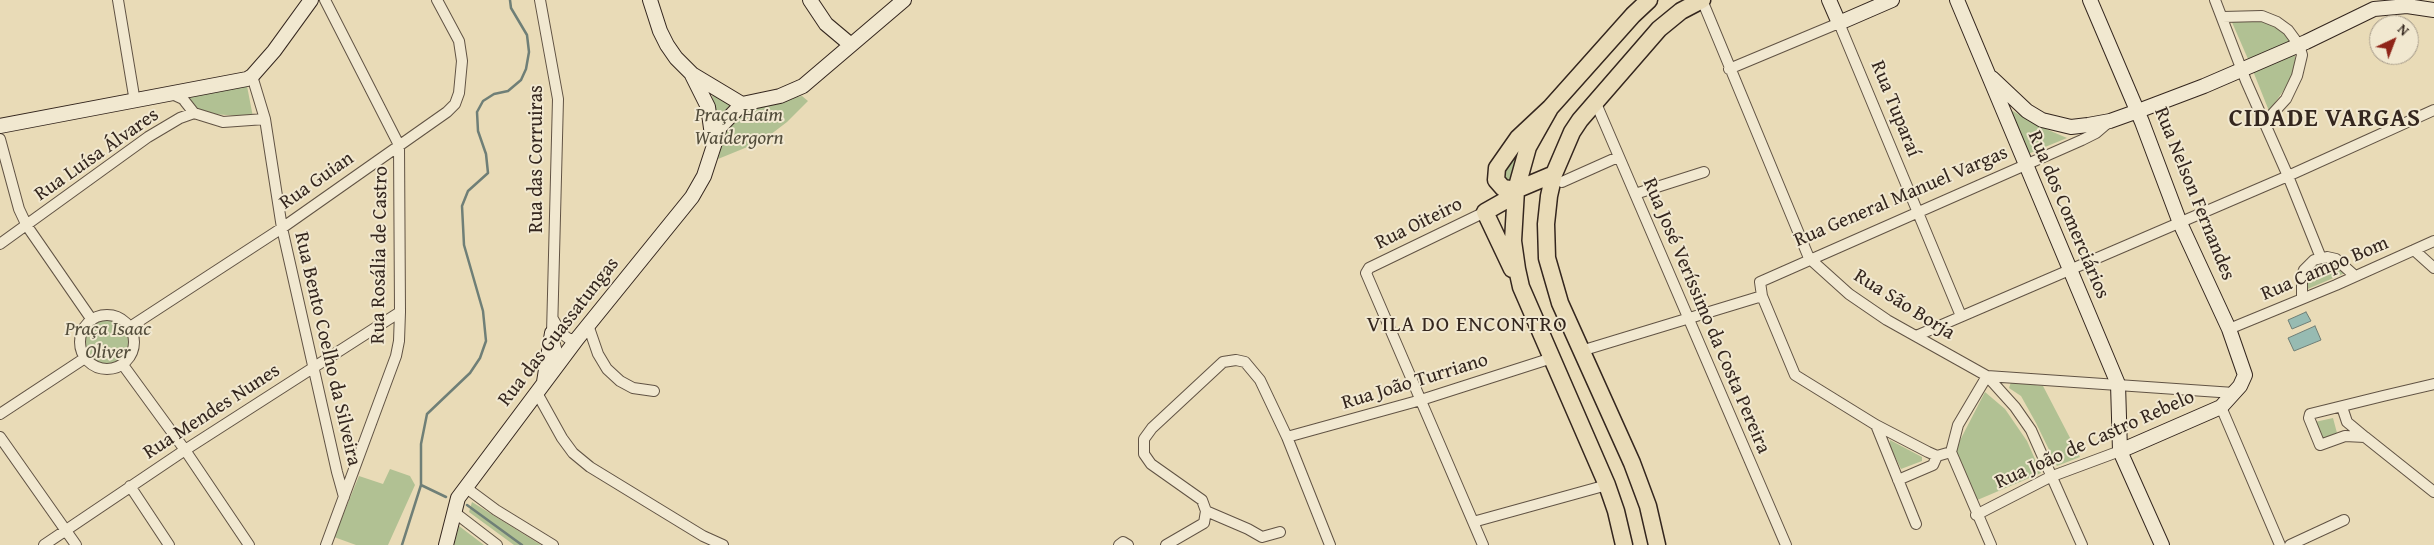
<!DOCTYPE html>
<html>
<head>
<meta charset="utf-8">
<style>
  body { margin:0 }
  #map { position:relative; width:2434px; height:545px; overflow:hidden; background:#e9dbb7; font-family:"Gentium Book Plus",serif }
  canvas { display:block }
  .north { position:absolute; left:2369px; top:15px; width:50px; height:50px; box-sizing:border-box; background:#f1e8d0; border:1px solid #a59a89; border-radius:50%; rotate:43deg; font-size:14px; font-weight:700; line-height:20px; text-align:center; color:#34261e }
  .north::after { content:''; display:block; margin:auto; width:18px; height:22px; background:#8f2418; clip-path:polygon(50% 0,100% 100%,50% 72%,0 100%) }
</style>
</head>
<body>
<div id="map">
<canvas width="2434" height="545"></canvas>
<div class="north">N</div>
</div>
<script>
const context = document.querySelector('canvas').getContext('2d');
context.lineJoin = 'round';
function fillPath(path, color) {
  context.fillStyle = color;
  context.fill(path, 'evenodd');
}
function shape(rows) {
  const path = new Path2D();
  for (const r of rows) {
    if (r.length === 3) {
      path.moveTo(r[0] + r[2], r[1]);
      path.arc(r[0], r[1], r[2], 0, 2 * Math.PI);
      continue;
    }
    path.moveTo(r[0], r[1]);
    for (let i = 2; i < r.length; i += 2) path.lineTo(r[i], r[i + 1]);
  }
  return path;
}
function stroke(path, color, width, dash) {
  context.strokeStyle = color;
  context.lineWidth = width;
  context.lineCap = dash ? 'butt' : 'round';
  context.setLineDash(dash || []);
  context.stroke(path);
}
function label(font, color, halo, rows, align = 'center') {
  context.font = font + ' "Gentium Book Plus",serif';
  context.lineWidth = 4;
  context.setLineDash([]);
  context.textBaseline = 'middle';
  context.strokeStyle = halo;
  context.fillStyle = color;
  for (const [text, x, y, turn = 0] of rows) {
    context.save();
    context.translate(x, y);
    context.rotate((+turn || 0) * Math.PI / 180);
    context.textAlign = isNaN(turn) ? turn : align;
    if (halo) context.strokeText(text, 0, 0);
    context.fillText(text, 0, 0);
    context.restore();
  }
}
fillPath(shape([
  [2261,19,2281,30,2290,41,2248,59,2231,20],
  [2295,53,2295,65,2291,80,2269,111,2253,71],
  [247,86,253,117,213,114,191,107,187,100,192,96],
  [711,91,745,107,802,96,808,101,787,122,762,141,718,159,722,144],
  [2011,110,2039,126,2067,138,2028,154],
  [1524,140,1511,181,1503,181,1506,163],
  [2328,261,2334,262,2345,273,2303,291,2303,278,2314,264],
  [108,342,24],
  [2011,382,2043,386,2080,457,2057,466,2036,423,2021,396,2009,388],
  [1985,392,2005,409,2027,441,2041,473,1975,501,1954,452],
  [2333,418,2337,433,2322,440,2315,422],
  [1890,440,1922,457,1922,461,1901,469,1890,446],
  [390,469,410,476,415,485,388,545,356,545,334,537,359,476,383,484],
  [472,502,541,545,514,545,469,512],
  [459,526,484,545,454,545]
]), '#b1c193');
const water = shape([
  [2306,312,2311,321,2292,329,2288,320,2306,312],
  [2315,326,2321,340,2294,351,2288,338,2315,326]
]);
fillPath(water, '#97bbb2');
stroke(water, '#6f7f77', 1);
stroke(shape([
  [421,485,446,497],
  [467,505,522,545],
  [402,545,421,485,421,444,427,414,470,373,480,358,486,341,483,311,464,245,462,206,468,191,488,173,486,154,478,131,477,112,483,101,494,94,508,91,521,80,526,69,529,52,527,35,511,8,510,0]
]), '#6f7f77', 2.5);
const street = shape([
  [118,0,135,102],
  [325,0,399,145,400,312,399,341,396,356,326,545],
  [540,0,558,99,552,333,560,363],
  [1702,0,1809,258,1849,294,1887,320,1987,376,2234,393],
  [2215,0,2246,81,2288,176,2321,258],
  [2223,17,2262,16,2277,22,2288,30,2299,45,2302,55,2297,76,2286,99,2265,122],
  [1729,69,1839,23,1961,316],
  [252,76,265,119,282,228,337,472,344,497],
  [172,94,183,99,194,113],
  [1595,101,1786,545],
  [0,139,19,209,27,226,92,320],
  [1562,182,1618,157],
  [1635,194,1704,172],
  [0,244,148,137,180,118,194,113,223,122,265,119],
  [2414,250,2434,268],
  [2302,298,2302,276,2304,270,2314,260,2327,257,2336,259,2355,276],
  [107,342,27],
  [553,319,561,333,569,339,577,339],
  [588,325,598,354,607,369,620,381,633,388,654,391],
  [130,327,282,228,447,112,455,104,459,93,462,61,459,41,437,0],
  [2229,329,2336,285,2434,241],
  [1916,336,2288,176,2434,110],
  [1581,351,1762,296],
  [123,365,185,450,249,545],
  [537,393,562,438,573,453,590,467,703,536,723,545],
  [2221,407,2280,545],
  [2342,407,2347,422,2365,437,2345,436,2320,445,2309,418,2310,414,2383,396,2434,384],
  [0,414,85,358],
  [1876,425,1916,524],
  [0,437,76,545],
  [1287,437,1421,400,1552,358],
  [2365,437,2434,492],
  [1951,452,1937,456,1928,452,1876,425,1795,375,1762,296,1760,282,2082,140,2096,133,2110,121],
  [1898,480,1933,465,1937,456],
  [130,486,169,545],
  [465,487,496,510,553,545],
  [454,512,497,545],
  [1976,515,2050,477,2120,451],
  [1473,522,1607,485],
  [1280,532,1262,537,1248,529,1206,511,1202,500,1151,464,1144,454,1144,439,1152,428,1223,362,1236,360,1245,362,1260,380,1287,437,1330,545],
  [44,545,185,450,400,312],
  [1119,545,1123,542,1128,545],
  [1166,545,1204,523,1206,511],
  [1483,545,1366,273,1369,268,1485,212],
  [1991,545,1951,452,1958,425,1987,376,2015,407,2031,430,2082,545],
  [2290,545,2344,520]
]);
const secondary = shape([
  [650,0,660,31,667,45,676,58,692,74,742,104,780,96,803,86,904,0],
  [810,0,826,24,851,45],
  [1829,0,1839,23,1892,0],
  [1957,0,2118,384,2120,451,2162,545],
  [2090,0,2142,122,2180,223,2229,329,2245,375,2240,386,2221,407,2120,451],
  [692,75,708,107,713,142],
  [1992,78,2027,111,2042,120,2071,127,2088,125,2110,121,2138,111,2204,86,2306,42,2374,9,2407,6,2434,10],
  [0,126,247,79,252,76,274,51,311,0],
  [544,382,552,333],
  [446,545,458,498,577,339,692,197,704,176,720,127,742,104]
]);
const primary = shape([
  [1550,108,1528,147,1516,190,1513,241,1517,269,1521,287,1607,485,1616,511,1624,545],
  [1554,174,1516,190,1503,188,1496,180,1497,168,1518,138,1550,108,1633,15,1649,0],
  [1512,269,1485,212,1515,195],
  [1657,545,1648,506,1632,463,1560,303,1547,258,1546,224,1549,196,1554,174,1572,132,1580,120,1659,29,1681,11,1702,0]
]);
stroke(street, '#615344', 12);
stroke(secondary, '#34261e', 16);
stroke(primary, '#34261e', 19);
stroke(street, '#f1e8d0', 10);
stroke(secondary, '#f1e8d0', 14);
stroke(primary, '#e9dbb7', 16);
label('20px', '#34261e', '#f1e8d0', [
  ["Rua Tuparaí",1895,109,68],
  ["Rua Luísa Álvares",97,155,-35],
  ["Rua das Corruiras",537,159,-90],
  ["Rua Guian",317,181,-35],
  ["Rua Nelson Fernandes",2194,194,68],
  ["Rua General Manuel Vargas",1901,197,-23],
  ["Rua dos Comerciários",2068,215,67],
  ["Rua Oiteiro",1419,224,-26],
  ["Rua Rosália de Castro",380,255,-89],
  ["Rua Campo Bom",2325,269,-23],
  ["Rua São Borja",1904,305,32],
  ["Rua José Veríssimo da Costa Pereira",1706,316,67],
  ["Rua das Guassatungas",559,332,-52],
  ["Rua Bento Coelho da Silveira",327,349,77],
  ["Rua João Turriano",1415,382,-17],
  ["Rua Mendes Nunes",212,412,-33],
  ["Rua João de Castro Rebelo",2095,440,-24]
]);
label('italic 20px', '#534d3b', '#f1e8d0', [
  ["Praça Haim",739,116],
  ["Waidergorn",739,139],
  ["Praça Isaac",108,330],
  ["Oliver",108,353]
]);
context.letterSpacing = '1px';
label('22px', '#34261e', '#f1e8d0', [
  ["VILA DO ENCONTRO",1467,325]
]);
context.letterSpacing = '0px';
context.letterSpacing = '1px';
label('bold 25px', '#34261e', '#f1e8d0', [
  ["CIDADE VARGAS",2325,120]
]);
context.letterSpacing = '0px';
</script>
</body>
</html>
